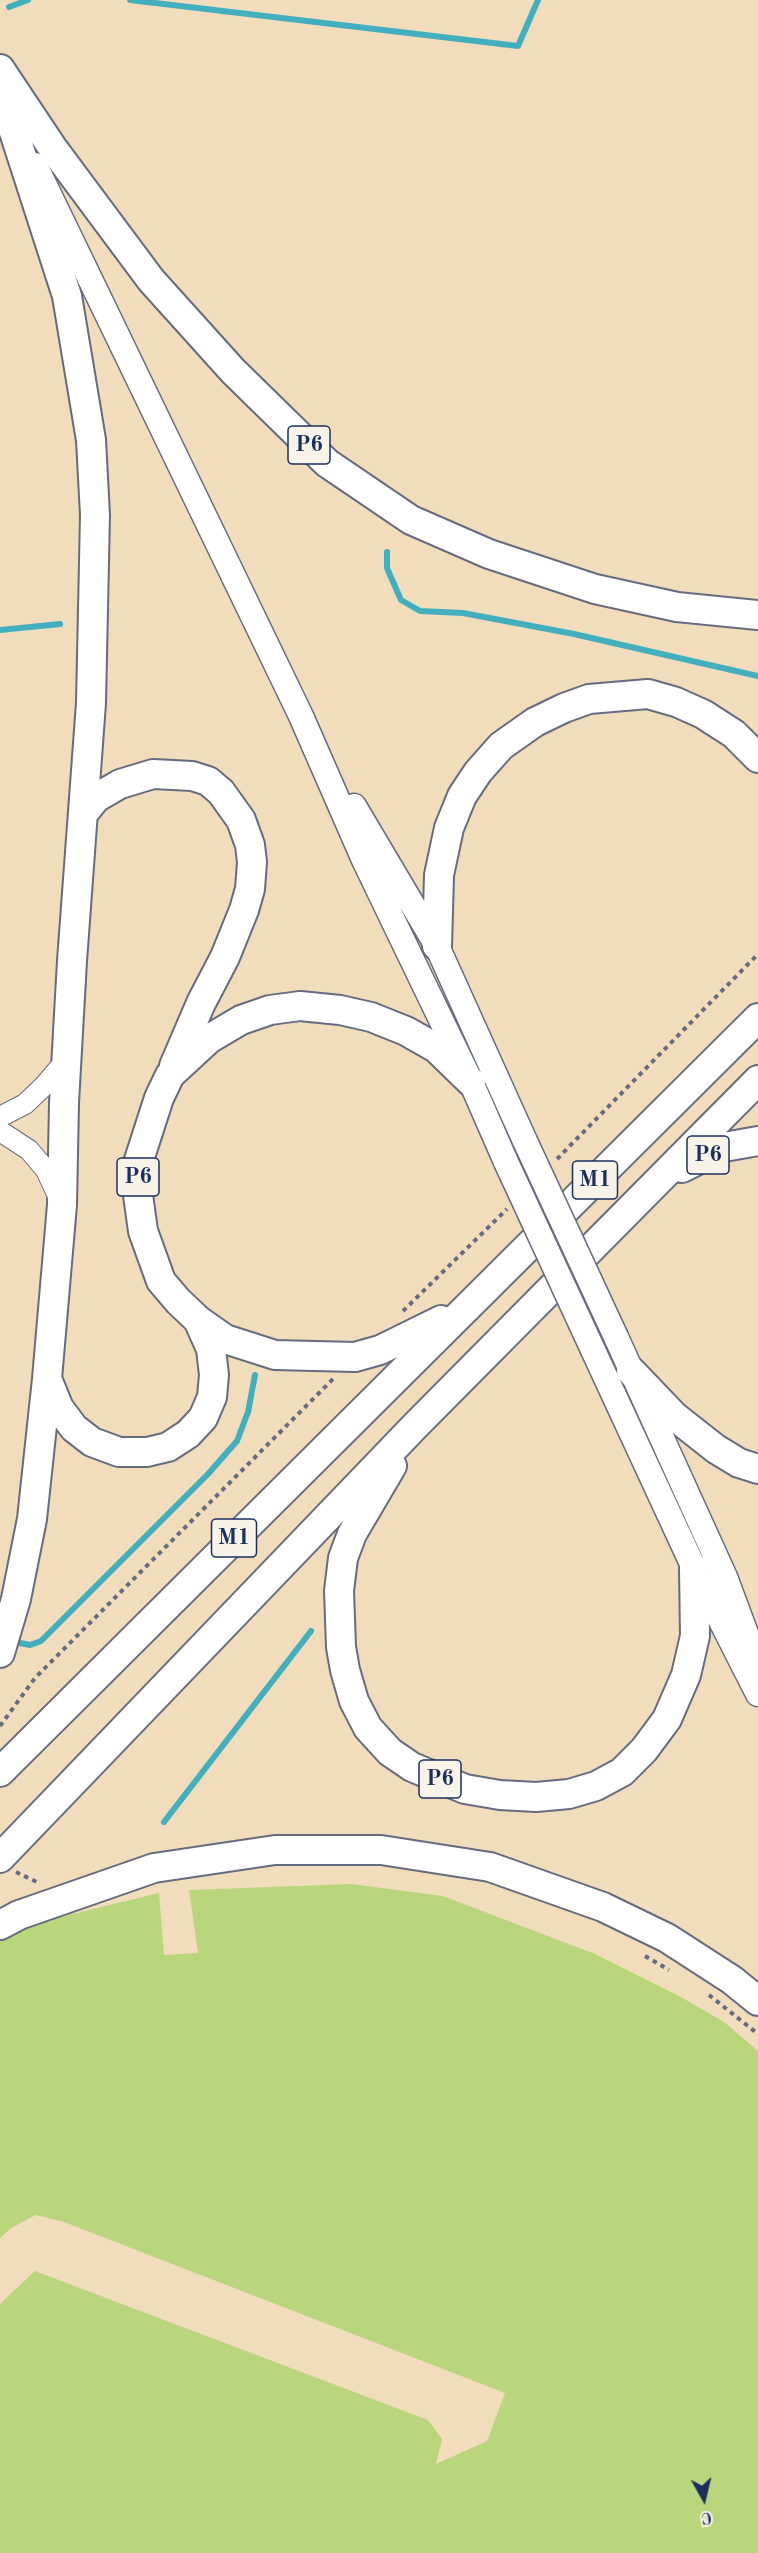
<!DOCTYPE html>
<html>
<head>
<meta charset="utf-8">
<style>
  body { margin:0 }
  #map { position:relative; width:758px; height:2553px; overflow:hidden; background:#f1dcbc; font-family:"Old Standard TT",serif }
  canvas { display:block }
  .north { position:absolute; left:674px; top:2469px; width:60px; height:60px; -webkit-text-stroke:4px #f7f3e8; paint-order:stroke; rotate:172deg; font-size:16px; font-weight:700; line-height:24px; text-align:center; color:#1b2f5e }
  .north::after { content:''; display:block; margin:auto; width:21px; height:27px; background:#1b2f5e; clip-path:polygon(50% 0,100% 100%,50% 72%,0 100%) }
</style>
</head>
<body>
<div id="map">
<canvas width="758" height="2553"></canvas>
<div class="north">С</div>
</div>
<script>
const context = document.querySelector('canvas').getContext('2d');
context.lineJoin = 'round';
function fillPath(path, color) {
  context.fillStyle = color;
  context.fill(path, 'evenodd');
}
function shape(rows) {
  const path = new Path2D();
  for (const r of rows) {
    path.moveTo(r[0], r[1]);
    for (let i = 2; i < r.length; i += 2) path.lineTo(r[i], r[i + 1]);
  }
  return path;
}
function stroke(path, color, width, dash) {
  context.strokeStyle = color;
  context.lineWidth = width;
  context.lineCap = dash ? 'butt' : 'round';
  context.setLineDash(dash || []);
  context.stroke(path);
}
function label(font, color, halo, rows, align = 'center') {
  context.font = font + ' "Old Standard TT",serif';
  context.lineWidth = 4.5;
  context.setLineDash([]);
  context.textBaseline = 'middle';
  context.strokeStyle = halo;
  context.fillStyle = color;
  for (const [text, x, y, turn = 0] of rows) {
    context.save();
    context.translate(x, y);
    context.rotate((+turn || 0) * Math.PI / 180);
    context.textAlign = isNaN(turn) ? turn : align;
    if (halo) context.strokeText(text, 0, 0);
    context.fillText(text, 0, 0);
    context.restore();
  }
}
fillPath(shape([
  [351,1884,443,1896,595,1954,679,1996,724,2022,758,2051,758,2553,0,2553,0,2304,35,2271,428,2420,442,2439,436,2464,487,2441,505,2393,64,2222,36,2215,11,2228,0,2238,0,1940,32,1924,159,1893,164,1955,198,1953,189,1890]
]), '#b9d67c');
stroke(shape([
  [130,0,518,46,538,0],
  [9,7,28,0],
  [387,552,387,568,401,600,420,611,463,613,574,634,758,676],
  [0,630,60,624],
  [20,1643,30,1645,41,1641,208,1474,237,1441,248,1412,255,1375],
  [164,1822,311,1631]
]), '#42afbf', 6);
const minor = shape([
  [0,1117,25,1104,44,1086,67,1059],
  [0,1131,29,1150,46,1170,58,1196]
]);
const major = shape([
  [35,165,301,716,364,860,471,1082,506,1162],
  [354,806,437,946,525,1141],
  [616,1337,725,1577,757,1663],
  [593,1350,694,1568,758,1694]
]);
const highway = shape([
  [0,69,52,147,151,280,233,371,327,463,411,520,489,554,595,589,677,607,758,615],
  [83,814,96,798,120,784,153,774,192,776,208,781,221,792,241,820,250,845,252,862,250,889,244,910,225,957,201,1003,174,1066],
  [437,946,439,875,449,828,462,796,478,772,501,746,535,722,564,708,589,699,648,694,676,702,703,714,734,734,758,758],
  [682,1168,724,1147,758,1141],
  [441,1320,380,1350,355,1357,275,1355,225,1339,198,1320,178,1301,161,1281,143,1231,138,1195,139,1160,159,1098,170,1075,209,1039,241,1020,270,1010,300,1006,340,1010,371,1017,406,1031,436,1048,471,1082],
  [631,1371,674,1416,716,1449,739,1463,758,1469],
  [48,1381,59,1408,74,1428,92,1442,119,1452,147,1452,168,1447,188,1434,203,1418,212,1397,214,1375,211,1349,198,1320],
  [392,1466,352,1534,343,1558,339,1591,341,1647,345,1670,354,1701,368,1728,390,1752,412,1767,465,1789,500,1795,536,1797,569,1794,596,1786,622,1772,644,1750,667,1719,686,1675,695,1636,694,1568],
  [0,1653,16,1599,32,1519,47,1379,62,1205,64,1103,72,961,91,703,95,515,91,440,67,296,4,101],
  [0,1772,758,1018],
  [0,1858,415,1426,758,1080],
  [0,1925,19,1915,154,1868,275,1850,381,1850,490,1867,603,1907,667,1938,732,1980,758,2001]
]);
stroke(minor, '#666c7f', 22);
stroke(major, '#666c7f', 27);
stroke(highway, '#666c7f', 32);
stroke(shape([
  [557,1159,758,954],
  [403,1311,507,1209],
  [0,1726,35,1678,333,1379],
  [16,1872,39,1883],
  [645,1956,669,1970],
  [709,1995,758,2034]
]), '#666c7f', 4, [4.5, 4.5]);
stroke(minor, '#fff', 20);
stroke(major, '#fff', 24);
stroke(highway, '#fff', 28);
const majorBridge = shape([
  [525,1141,616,1337],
  [506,1162,593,1350]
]);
stroke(majorBridge, '#666c7f', 27, []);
stroke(majorBridge, '#fff', 24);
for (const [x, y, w] of [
  [309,445,42],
  [708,1155,42],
  [138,1177,42],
  [595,1180,45],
  [234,1538,45],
  [440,1779,42]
]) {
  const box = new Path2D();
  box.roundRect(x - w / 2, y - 19, w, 38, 4.5);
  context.fillStyle = '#f7f3e8';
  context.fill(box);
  stroke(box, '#1b2f5e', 1.5);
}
label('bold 22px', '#1b2f5e', null, [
  ["Р6",309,445],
  ["Р6",708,1155],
  ["Р6",138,1177],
  ["М1",595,1180],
  ["М1",234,1538],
  ["Р6",440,1779]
]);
</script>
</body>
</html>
